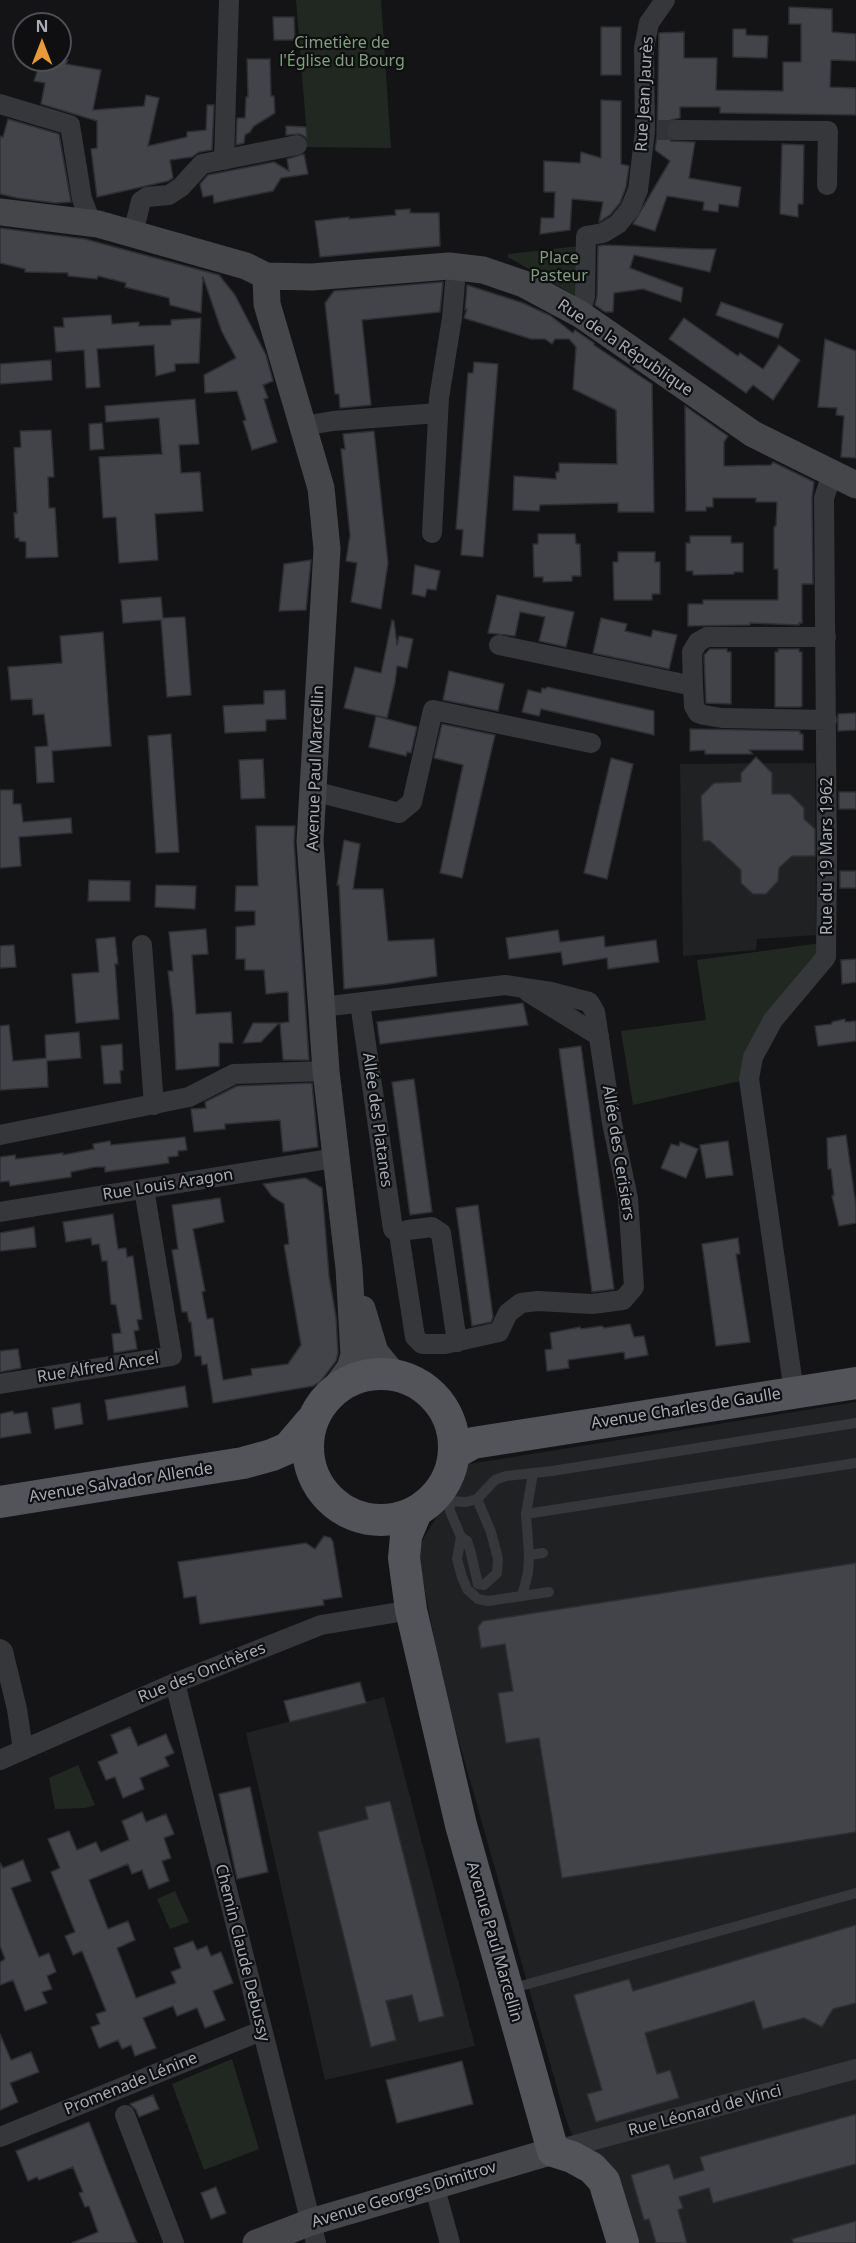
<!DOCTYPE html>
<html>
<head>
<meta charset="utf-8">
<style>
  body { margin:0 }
  #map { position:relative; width:856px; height:2243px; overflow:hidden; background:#141416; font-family:"Noto Sans",sans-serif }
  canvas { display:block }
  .north { position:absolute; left:12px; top:12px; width:60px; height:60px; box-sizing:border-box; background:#0f0f11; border:2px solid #4c4e53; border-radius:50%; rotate:0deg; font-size:16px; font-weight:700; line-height:24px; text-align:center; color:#a7adb5 }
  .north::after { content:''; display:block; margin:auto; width:21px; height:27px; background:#e89a3a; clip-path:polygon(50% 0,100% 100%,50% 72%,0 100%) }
</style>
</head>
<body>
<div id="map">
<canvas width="856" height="2243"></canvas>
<div class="north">N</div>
</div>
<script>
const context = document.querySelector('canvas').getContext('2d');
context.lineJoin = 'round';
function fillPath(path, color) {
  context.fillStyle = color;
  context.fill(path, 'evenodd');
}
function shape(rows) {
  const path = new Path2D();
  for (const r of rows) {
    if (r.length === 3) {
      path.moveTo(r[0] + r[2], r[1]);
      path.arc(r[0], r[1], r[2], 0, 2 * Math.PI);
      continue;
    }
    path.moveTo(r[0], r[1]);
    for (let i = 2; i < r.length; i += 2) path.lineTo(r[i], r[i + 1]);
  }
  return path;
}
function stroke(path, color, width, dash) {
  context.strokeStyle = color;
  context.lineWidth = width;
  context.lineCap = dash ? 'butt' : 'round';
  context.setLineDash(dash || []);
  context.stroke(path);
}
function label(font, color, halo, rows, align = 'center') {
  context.font = font + ' "Noto Sans",sans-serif';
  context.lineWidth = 4.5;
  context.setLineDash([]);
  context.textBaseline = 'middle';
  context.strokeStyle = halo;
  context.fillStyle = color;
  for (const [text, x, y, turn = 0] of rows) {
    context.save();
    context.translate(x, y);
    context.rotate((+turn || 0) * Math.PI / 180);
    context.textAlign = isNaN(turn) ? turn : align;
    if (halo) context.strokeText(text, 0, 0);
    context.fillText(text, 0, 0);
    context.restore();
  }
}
fillPath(shape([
  [815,763,816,935,757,939,756,950,683,956,680,764],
  [856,1402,856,2243,611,2243,565,2116,443,1685,417,1549,469,1464],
  [384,1697,475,2046,325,2080,246,1733]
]), '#202123');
fillPath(shape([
  [296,0,381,0,391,148,303,147,302,139,307,137],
  [579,246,576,294,574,295,508,257,508,254],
  [814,944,827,944,773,1020,749,1079,633,1105,621,1031,706,1020,697,960],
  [78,1765,95,1805,85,1808,55,1809,49,1778],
  [175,1891,189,1922,170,1929,157,1899],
  [232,2059,259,2149,204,2170,172,2084]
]), '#212821');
const building = shape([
  [789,7,832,9,832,32,856,34,856,61,831,60,830,87,856,88,856,115,720,113,720,107,680,107,680,118,671,120,666,124,665,130,667,136,671,141,695,142,689,178,741,187,738,207,719,204,718,212,703,210,704,202,667,196,655,231,633,224,670,161,655,150,657,136,659,33,684,32,684,58,717,58,716,90,783,91,783,62,801,62,801,24,789,24,789,7],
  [273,17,294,17,295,40,274,40,273,17],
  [601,27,621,27,621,75,601,75,601,27],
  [733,29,746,29,746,35,768,36,767,58,733,57,733,29],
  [247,59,270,59,271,96,274,96,275,113,254,126,250,132,245,135,244,143,236,145,237,118,245,118,246,97,248,97,247,59],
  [41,60,68,60,66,64,101,70,93,110,144,106,146,95,159,98,148,146,187,137,187,132,206,130,207,105,214,105,212,150,199,152,192,157,170,160,173,178,168,181,97,197,91,149,97,148,97,121,41,104,45,83,34,81,41,60],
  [601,100,621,101,621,164,629,166,626,187,620,203,610,215,599,222,603,202,572,199,570,230,540,234,541,218,554,218,555,192,544,192,544,161,580,163,581,152,601,158,601,100],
  [8,119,59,134,71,202,55,203,17,198,0,194,0,136,3,137,8,119],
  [286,126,306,127,307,138,300,134,286,135,286,126],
  [782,144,804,145,803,204,798,204,798,217,780,214,782,144],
  [304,154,308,174,281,178,273,191,214,203,213,195,203,197,200,184,208,175,274,162,289,171,287,159,304,154],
  [410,209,410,213,439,213,440,246,320,257,315,221,349,217,349,219,396,215,395,210,410,209],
  [0,228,85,239,219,275,235,295,266,355,273,381,263,385,268,398,264,399,277,442,252,450,243,421,246,420,237,391,205,393,204,375,236,358,222,332,203,277,201,313,170,305,169,298,125,287,126,283,98,276,97,279,68,276,68,273,25,272,25,269,0,263,0,228],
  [604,245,701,249,716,249,710,272,634,255,630,268,683,288,681,302,643,289,614,293,613,312,605,312,595,305,597,296,598,246,604,245],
  [443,282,440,312,362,320,371,405,340,408,339,394,335,394,325,303,334,291,443,282],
  [467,285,523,303,551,316,573,333,575,330,594,343,594,345,652,384,654,512,618,512,618,503,540,505,539,511,513,510,514,476,556,479,556,472,559,472,559,463,617,464,616,410,573,389,576,347,569,339,555,339,552,344,545,339,531,339,464,318,467,309,465,310,467,285],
  [721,302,783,324,778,338,716,315,721,302],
  [111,315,112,324,139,322,139,326,171,325,171,320,201,318,199,363,175,364,175,371,156,376,154,345,97,349,100,387,86,388,84,350,56,352,54,327,64,327,63,318,111,315],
  [684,318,738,356,740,353,763,369,779,345,800,360,773,400,753,385,746,393,669,339,684,318],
  [825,339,856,351,856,458,841,457,844,416,836,415,837,408,818,407,825,339],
  [51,360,52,380,0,384,0,364,51,360],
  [474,362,498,364,483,557,461,555,463,530,456,529,468,373,473,373,474,362],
  [195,399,199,444,179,445,181,473,200,472,203,511,155,514,158,560,119,563,116,517,103,518,99,457,162,454,159,418,106,422,105,406,195,399],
  [685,406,728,436,724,442,724,466,771,465,773,462,814,482,812,498,813,584,802,584,802,623,799,623,799,625,750,623,750,625,688,626,688,604,703,604,703,600,778,600,778,569,774,569,774,527,776,526,777,502,756,502,756,498,713,498,713,507,706,507,706,511,686,511,685,406],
  [102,423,104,449,90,450,89,424,102,423],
  [51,430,54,477,48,477,49,508,55,508,58,557,26,558,26,542,19,541,19,538,15,538,14,513,17,513,14,448,21,447,20,431,51,430],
  [374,431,388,563,381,609,351,602,357,563,346,561,350,535,341,449,345,449,343,434,374,431],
  [538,534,575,534,576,544,580,544,581,576,572,576,572,581,543,582,543,577,534,577,533,544,538,544,538,534],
  [690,536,731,536,731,543,743,543,743,572,734,572,734,574,693,575,693,571,686,571,686,543,690,543,690,536],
  [618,552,655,552,655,562,660,562,660,594,652,594,652,600,614,600,613,562,618,562,618,552],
  [311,560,306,610,279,611,284,564,311,560],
  [415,565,440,571,436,590,427,589,425,597,412,594,415,565],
  [497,595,574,612,566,647,539,641,545,617,520,612,515,636,488,633,497,595],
  [161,597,163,618,185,617,191,695,167,697,161,620,123,623,121,600,161,597],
  [601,618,627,624,625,631,651,637,653,630,677,635,669,669,593,653,601,618],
  [392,620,394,621,397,645,399,636,413,639,407,668,397,666,395,683,387,718,344,708,355,667,381,673,392,620],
  [103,632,111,746,52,751,54,782,37,783,35,747,48,746,44,714,33,715,32,699,11,700,8,667,62,663,60,636,103,632],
  [710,649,727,649,727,652,731,652,731,704,706,703,704,655,710,649],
  [778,649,799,649,799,652,802,652,802,706,800,707,775,707,775,652,778,652,778,649],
  [449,671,504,684,498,711,443,700,449,671],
  [547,687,654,711,654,735,541,709,539,716,522,712,528,690,541,693,542,688,546,689,547,687],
  [285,690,286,719,266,720,266,731,225,733,223,706,264,704,264,691,285,690],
  [856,713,856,730,838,731,838,714,856,713],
  [376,716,417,727,411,753,407,752,406,756,369,747,376,716],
  [442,724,495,735,462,878,440,873,463,765,434,758,442,724],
  [690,729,800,731,800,734,803,734,803,750,749,750,753,754,705,754,705,750,690,751,690,729],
  [171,734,179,852,156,853,148,736,171,734],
  [756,757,772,773,772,794,790,794,804,808,804,819,815,829,815,856,792,856,779,868,778,881,766,894,753,894,741,883,741,870,710,841,703,841,701,796,714,783,741,782,741,773,756,757],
  [611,758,633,764,607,879,584,873,611,758],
  [263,759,265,798,241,799,239,760,263,759],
  [0,790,13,790,13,804,21,804,23,822,71,818,72,833,19,837,21,866,0,868,0,790],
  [839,792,856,792,856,809,839,809,839,792],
  [256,826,295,826,294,842,309,1060,283,1060,280,1023,289,1022,288,992,266,994,264,970,245,970,245,959,236,959,236,927,255,925,255,911,235,911,236,886,258,886,256,826],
  [344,840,360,844,353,889,383,889,388,941,434,939,437,976,388,984,344,989,339,885,337,885,344,840],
  [840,871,856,871,856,888,840,888,840,871],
  [89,880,130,881,130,901,88,901,89,880],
  [156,885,196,886,195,909,155,907,156,885],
  [206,929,208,954,192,955,196,1014,231,1012,233,1043,219,1043,219,1066,176,1070,173,1012,168,971,173,971,169,932,206,929],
  [558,930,560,942,604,936,605,947,656,940,659,962,608,969,607,958,563,965,561,952,509,959,506,938,558,930],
  [115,937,118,964,115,964,119,1019,76,1023,72,974,99,972,96,939,115,937],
  [14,945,16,967,0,968,0,946,14,945],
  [856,959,856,982,842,984,841,960,856,959],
  [523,1003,528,1025,380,1044,377,1022,523,1003],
  [845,1019,845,1022,856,1021,856,1041,818,1046,815,1026,832,1024,832,1022,845,1019],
  [253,1023,279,1023,261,1042,243,1043,253,1023],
  [9,1025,13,1061,46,1058,45,1035,79,1032,81,1058,47,1061,48,1087,0,1090,0,1026,9,1025],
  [122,1044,123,1070,120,1071,121,1083,104,1084,101,1046,122,1044],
  [581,1046,614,1289,592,1292,559,1049,581,1046],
  [414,1079,432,1212,410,1215,392,1082,414,1079],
  [312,1083,318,1147,283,1152,280,1120,225,1124,225,1129,194,1132,191,1109,206,1108,205,1102,237,1086,312,1083],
  [846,1135,856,1206,856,1223,839,1226,832,1196,834,1195,831,1169,828,1169,827,1138,846,1135],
  [185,1137,187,1150,178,1151,178,1156,168,1157,169,1163,105,1172,105,1167,95,1167,71,1172,71,1177,10,1186,9,1181,0,1182,0,1157,15,1155,16,1159,63,1153,63,1155,94,1149,93,1144,110,1141,111,1145,185,1137],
  [728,1141,733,1175,706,1178,700,1145,728,1141],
  [680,1142,698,1149,686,1178,661,1168,671,1144,679,1146,680,1142],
  [305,1178,322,1188,329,1276,336,1317,338,1353,336,1361,320,1382,313,1386,213,1403,207,1364,202,1365,201,1356,195,1356,191,1322,189,1322,187,1312,182,1312,172,1250,178,1249,172,1205,220,1198,224,1222,193,1229,205,1291,202,1292,207,1319,213,1318,223,1380,252,1375,251,1369,288,1364,301,1345,284,1245,289,1244,284,1204,272,1196,263,1184,305,1178],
  [478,1205,493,1317,491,1322,472,1326,456,1208,478,1205],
  [113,1214,118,1249,126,1248,127,1257,133,1256,142,1319,137,1320,139,1330,134,1331,137,1349,114,1353,112,1334,121,1333,116,1305,111,1304,107,1261,102,1261,99,1244,92,1245,91,1238,66,1242,63,1222,113,1214],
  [34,1227,36,1247,0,1251,0,1233,34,1227],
  [738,1238,740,1254,736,1254,750,1342,716,1346,702,1244,738,1238],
  [630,1324,634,1337,644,1336,648,1355,625,1359,624,1352,568,1360,569,1368,547,1371,545,1350,552,1349,550,1333,580,1327,581,1329,602,1326,604,1328,630,1324],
  [18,1349,21,1368,0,1372,0,1351,18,1349],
  [185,1386,188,1407,108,1420,105,1400,185,1386],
  [80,1403,83,1424,55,1429,52,1408,80,1403],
  [13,1411,14,1414,27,1412,31,1433,0,1438,0,1414,13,1411],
  [324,1536,331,1538,333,1542,342,1597,323,1600,324,1605,200,1624,196,1596,184,1598,178,1562,306,1543,315,1549,324,1536],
  [856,1563,856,1832,562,1878,539,1738,506,1743,498,1693,513,1691,505,1644,481,1648,478,1627,483,1621,856,1563],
  [360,1682,366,1703,290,1722,284,1701,360,1682],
  [130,1727,138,1746,166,1734,174,1753,165,1757,169,1766,140,1778,144,1789,123,1798,115,1777,106,1780,98,1762,118,1753,111,1735,130,1727],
  [250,1787,268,1872,237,1879,219,1794,250,1787],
  [390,1801,444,2016,419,2022,412,1995,386,2001,396,2040,371,2047,318,1832,368,1819,365,1807,390,1801],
  [142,1812,146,1822,166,1814,174,1834,164,1838,171,1858,162,1861,169,1881,149,1889,142,1870,132,1874,128,1864,89,1880,108,1929,128,1921,135,1940,117,1948,136,1998,176,1983,171,1972,181,1968,174,1948,193,1941,197,1950,207,1946,211,1956,221,1952,233,1983,213,1991,225,2020,205,2028,197,2008,177,2016,173,2006,143,2018,156,2048,135,2056,131,2045,122,2049,118,2040,99,2048,91,2027,100,2024,96,2014,106,2011,82,1951,73,1955,65,1936,75,1932,51,1872,60,1868,48,1839,69,1831,77,1850,96,1842,101,1852,129,1840,122,1821,142,1812],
  [23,1860,31,1881,11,1888,39,1957,49,1953,56,1972,47,1976,52,1989,42,1992,47,2003,25,2011,13,1980,0,1985,0,1962,5,1959,0,1946,0,1863,3,1868,23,1860],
  [856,1925,856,2003,833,2009,822,2027,804,2018,763,2029,754,2001,645,2033,657,2074,670,2070,679,2098,596,2122,587,2094,602,2090,574,1995,629,1979,633,1991,856,1925],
  [0,2034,11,2060,31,2052,39,2072,10,2083,18,2102,0,2110,0,2034],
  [462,2061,473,2104,397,2123,386,2080,462,2061],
  [153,2095,159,2109,139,2117,136,2110,130,2104,153,2095],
  [856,2114,856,2164,713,2203,709,2188,679,2197,683,2208,678,2210,687,2243,656,2243,649,2219,644,2220,631,2175,669,2164,674,2179,704,2170,700,2157,856,2114],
  [89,2122,105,2163,137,2243,72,2243,98,2232,89,2206,85,2207,79,2193,83,2192,73,2167,39,2180,37,2177,28,2181,16,2151,89,2122],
  [216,2187,226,2213,211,2219,201,2193,216,2187],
  [856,2221,856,2243,793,2243,792,2239,856,2221]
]);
fillPath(building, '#434449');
stroke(building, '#2e2f32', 1.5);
stroke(shape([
  [657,130,677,130]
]), '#313336', 20, [20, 10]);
stroke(shape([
  [439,1493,449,1501,466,1502,477,1499,495,1480,506,1476,552,1471,856,1423],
  [449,1501,450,1511,461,1537,467,1541,470,1550,478,1584,484,1585,497,1573,498,1559,491,1532,477,1499],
  [526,1514,533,1473],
  [461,1537,457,1559,462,1577,467,1589,478,1599,488,1601,549,1592],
  [529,1555,543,1553],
  [522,1596,528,1573,529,1555,526,1514,856,1463],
  [510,1989,856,1893]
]), '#35373b', 10);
stroke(shape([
  [0,104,70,125,82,199,91,222],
  [677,130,828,131,827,185],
  [224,160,229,0],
  [133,233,141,201,147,197,169,195,181,187,202,164,297,145],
  [580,314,585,296,586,236,603,233,618,224,630,209,638,190,645,131,644,48,649,23,665,0],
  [303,426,333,421,438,413],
  [432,533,439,398,452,318,455,283],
  [499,645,693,686,692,652,698,642,707,637,826,637],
  [693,686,694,706,698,713,704,715,722,718,827,720],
  [313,791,399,813,412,802,433,710,591,743],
  [142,945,154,1105],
  [528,992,599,1036],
  [322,1007,505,985,551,992,589,1002,595,1012,612,1123,628,1198,634,1287,623,1300,592,1304,538,1301,521,1303,508,1313,499,1332,445,1344,422,1344,415,1337,399,1234,393,1229,360,1003],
  [0,1135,189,1097,234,1074,326,1071],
  [0,1212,335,1158],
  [399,1234,408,1230,432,1227,441,1233,457,1342],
  [0,1384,172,1356,144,1189],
  [794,1392,749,1079,753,1057,773,1020,826,957,827,864,824,498,832,474],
  [0,1649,3,1651,17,1709,23,1750],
  [175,1683,316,2243],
  [0,1760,175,1683,321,1625,411,1610],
  [125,2115,174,2243],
  [0,2137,261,2031],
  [557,2150,856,2069],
  [434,2185,450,2243]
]), '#35373b', 20);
stroke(shape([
  [0,212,98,224,246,266,266,276,312,277,449,266,483,270,524,284,580,314,753,434,856,485],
  [266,276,267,304,321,488,327,549,310,841,326,1071,349,1268,354,1355,350,1368,333,1391],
  [362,1309,375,1352,393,1374],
  [256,2243,311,2222,553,2151]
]), '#44464a', 27);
stroke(shape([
  [381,1447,73],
  [455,1453,473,1443,856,1383],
  [0,1502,243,1463,272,1455,288,1448,312,1420],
  [416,1512,406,1536,404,1558,411,1610,461,1825,553,2151,572,2157,592,2168,604,2181,623,2243]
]), '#525459', 32);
label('16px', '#809f7f', '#0f0f11', [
  ["Cimetière de",342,43],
  ["l'Église du Bourg",342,61],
  ["Place",559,258],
  ["Pasteur",559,276]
]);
label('16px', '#a7adb5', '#0f0f11', [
  ["Rue Jean Jaurès",645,94,-87],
  ["Rue de la République",625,348,34],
  ["Avenue Paul Marcellin",316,768,-88],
  ["Rue du 19 Mars 1962",827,856,-90],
  ["Allée des Platanes",377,1120,82],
  ["Allée des Cerisiers",618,1153,81],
  ["Rue Louis Aragon",168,1185,-9],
  ["Rue Alfred Ancel",98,1368,-9],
  ["Avenue Charles de Gaulle",686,1409,-9],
  ["Avenue Salvador Allende",121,1483,-9],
  ["Rue des Onchères",202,1673,-22],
  ["Avenue Paul Marcellin",494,1942,74],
  ["Chemin Claude Debussy",242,1953,76],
  ["Promenade Lénine",131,2084,-22],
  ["Rue Léonard de Vinci",705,2111,-15],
  ["Avenue Georges Dimitrov",404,2195,-17]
]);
</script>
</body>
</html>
